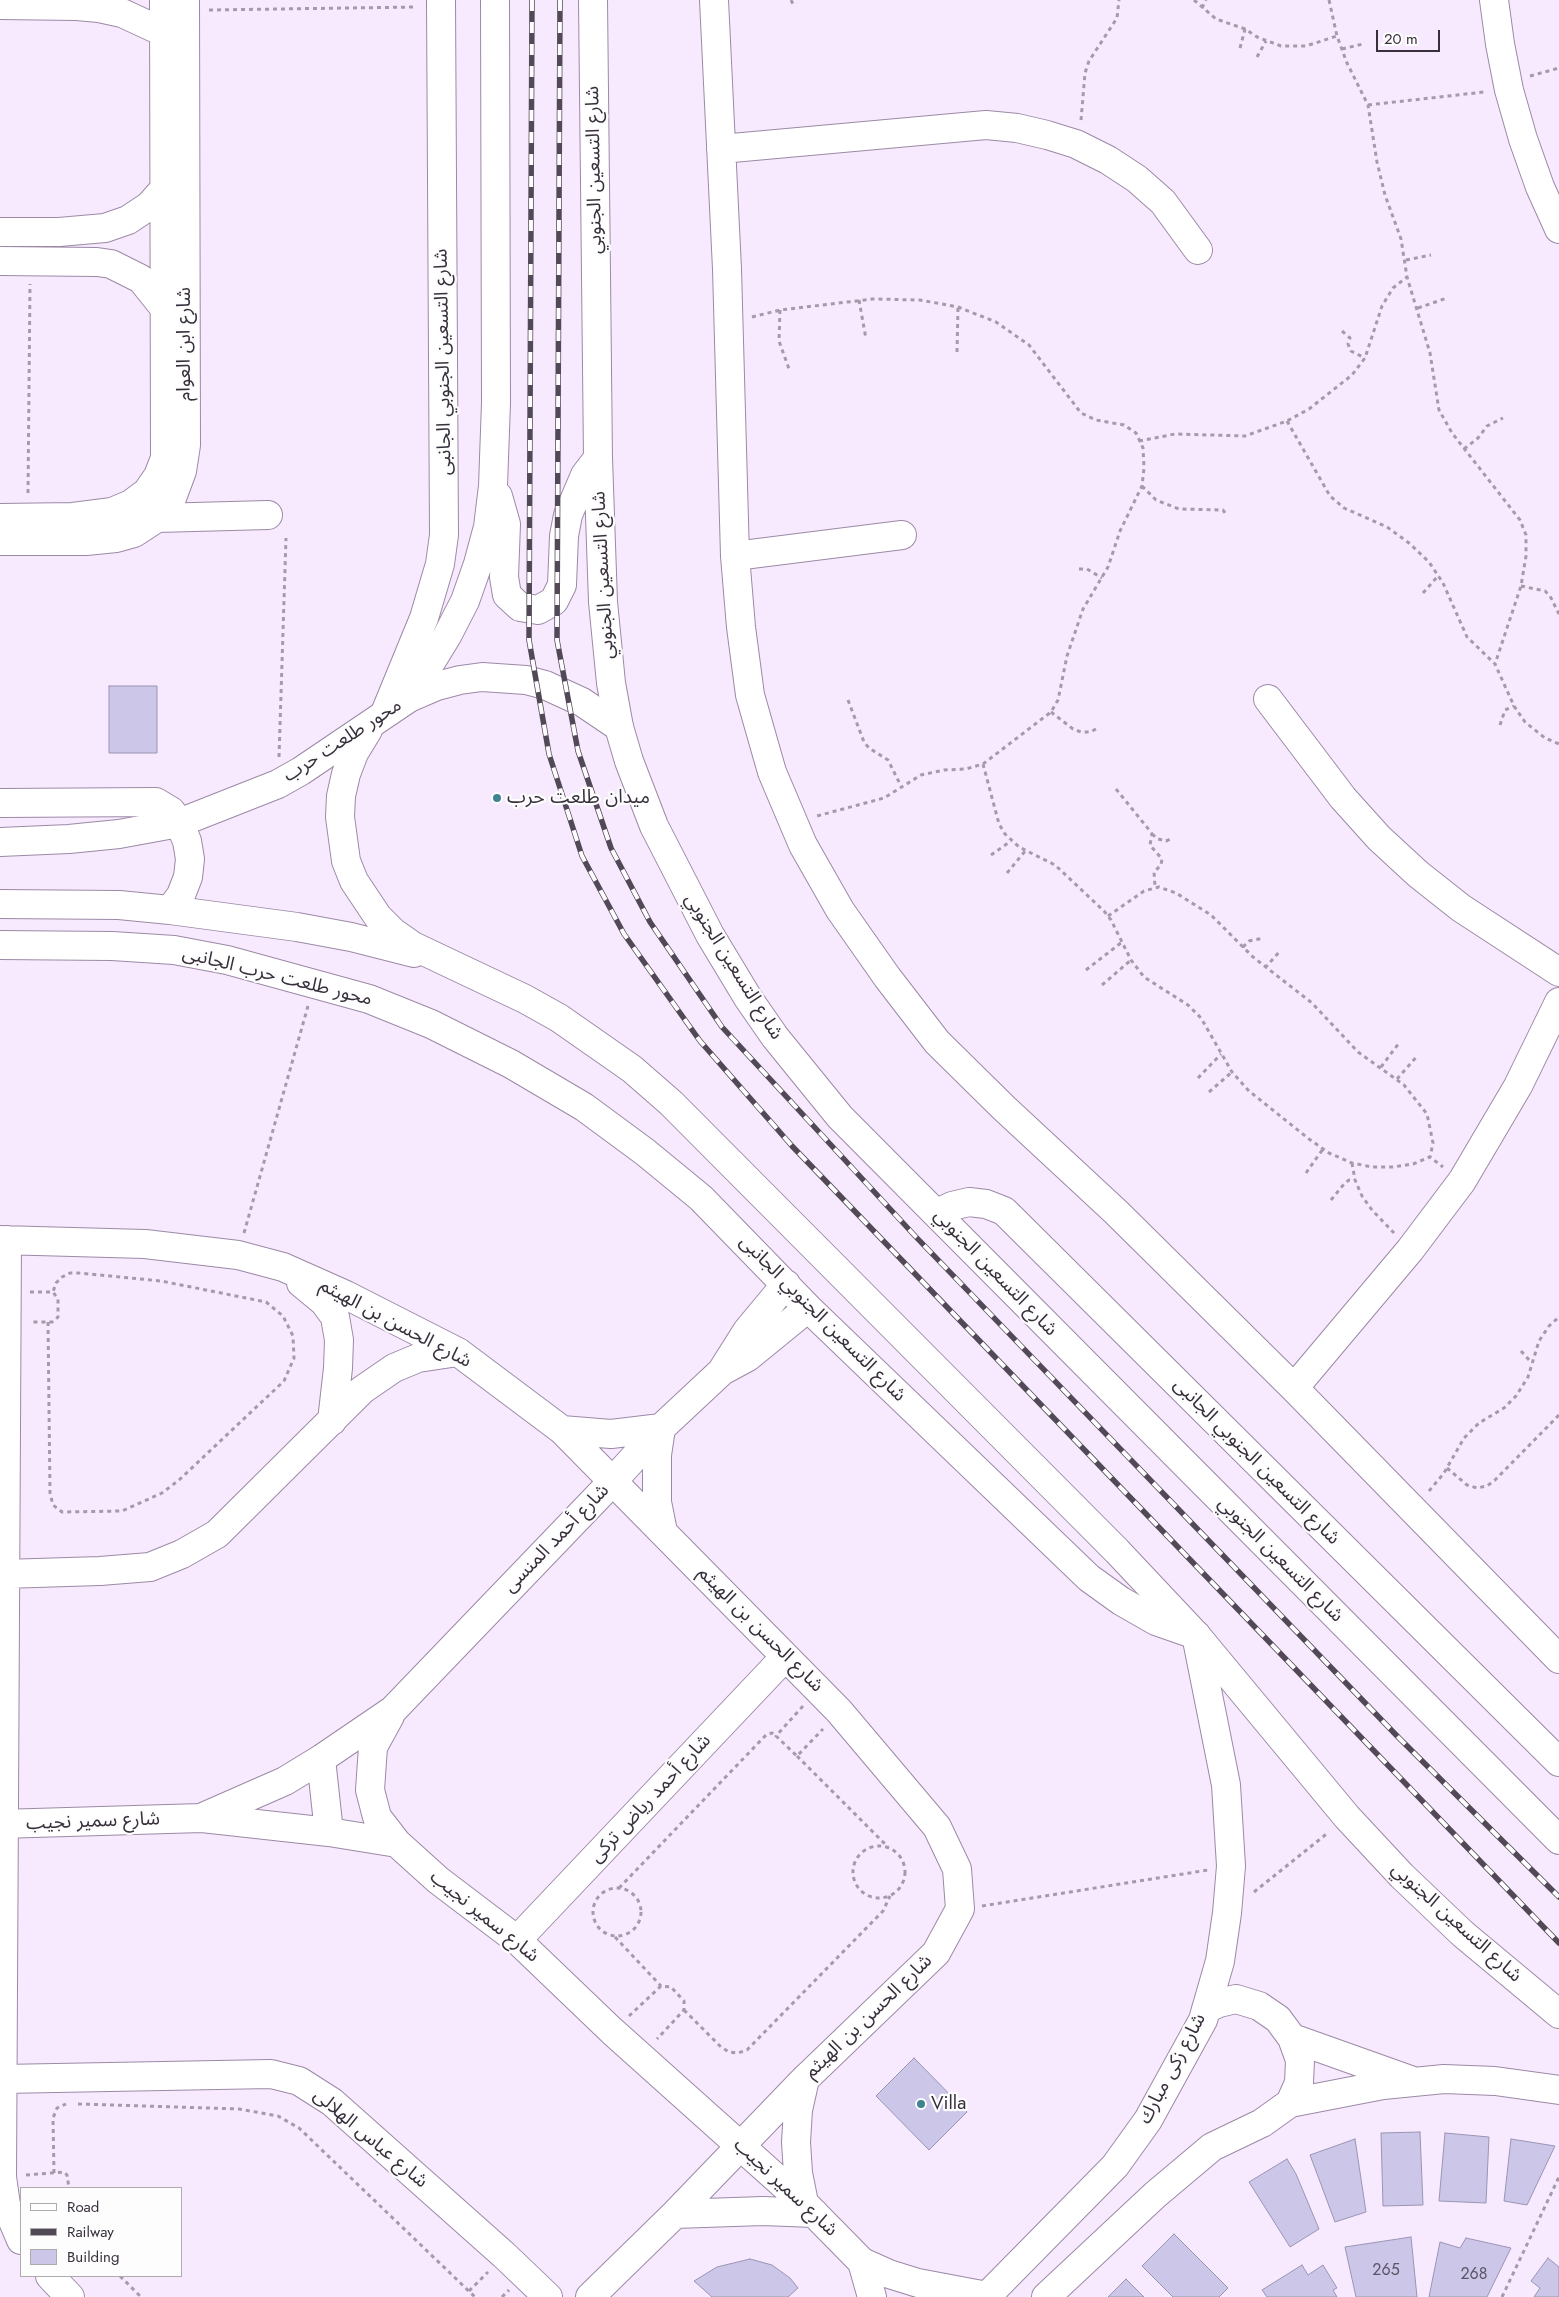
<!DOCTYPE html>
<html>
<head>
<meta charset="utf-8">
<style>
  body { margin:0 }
  #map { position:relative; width:1559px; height:2297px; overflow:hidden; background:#f7eafe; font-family:Jost,sans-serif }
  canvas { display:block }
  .legend { position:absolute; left:20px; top:2187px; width:162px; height:90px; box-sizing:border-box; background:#fdfdfd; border:1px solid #aeabaf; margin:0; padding:6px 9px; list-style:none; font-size:15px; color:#372f3b }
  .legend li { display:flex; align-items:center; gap:10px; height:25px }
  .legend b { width:25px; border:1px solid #aeabaf }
  .scale { position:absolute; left:1376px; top:30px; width:64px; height:22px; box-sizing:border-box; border:2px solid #372f3b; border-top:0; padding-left:6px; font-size:15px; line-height:18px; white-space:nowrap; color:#372f3b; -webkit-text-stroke:4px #fdfdfd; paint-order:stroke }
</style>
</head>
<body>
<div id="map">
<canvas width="1559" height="2297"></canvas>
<ul class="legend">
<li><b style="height:6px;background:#fff"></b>Road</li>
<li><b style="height:6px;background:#524956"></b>Railway</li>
<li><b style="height:14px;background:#ccc6e8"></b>Building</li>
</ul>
<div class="scale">20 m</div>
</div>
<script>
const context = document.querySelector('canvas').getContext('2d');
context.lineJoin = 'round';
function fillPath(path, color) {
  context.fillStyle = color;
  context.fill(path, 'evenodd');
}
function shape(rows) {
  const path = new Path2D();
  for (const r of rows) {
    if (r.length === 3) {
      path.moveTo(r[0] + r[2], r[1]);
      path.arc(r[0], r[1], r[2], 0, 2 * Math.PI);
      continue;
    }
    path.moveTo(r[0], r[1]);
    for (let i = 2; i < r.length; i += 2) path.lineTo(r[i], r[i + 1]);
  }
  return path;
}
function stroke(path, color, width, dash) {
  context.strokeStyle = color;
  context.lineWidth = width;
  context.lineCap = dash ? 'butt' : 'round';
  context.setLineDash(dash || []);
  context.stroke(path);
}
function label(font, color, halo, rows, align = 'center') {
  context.font = font + ' Jost,"Noto Sans Arabic",sans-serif';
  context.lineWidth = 4.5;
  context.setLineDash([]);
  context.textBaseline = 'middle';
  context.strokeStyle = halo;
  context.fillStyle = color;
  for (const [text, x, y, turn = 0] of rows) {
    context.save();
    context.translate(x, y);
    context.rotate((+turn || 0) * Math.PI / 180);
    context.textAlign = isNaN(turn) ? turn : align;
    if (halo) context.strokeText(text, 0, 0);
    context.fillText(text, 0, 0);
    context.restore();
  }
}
const building = shape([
  [109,686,157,686,157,753,109,753,109,686],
  [914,2058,967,2112,929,2150,876,2096,914,2058],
  [1420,2132,1423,2205,1383,2206,1381,2133,1420,2132],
  [1445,2133,1489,2137,1486,2203,1439,2201,1445,2133],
  [1355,2139,1366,2212,1335,2222,1310,2155,1355,2139],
  [1511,2139,1555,2146,1527,2205,1504,2201,1511,2139],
  [1287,2159,1296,2174,1319,2229,1290,2247,1249,2182,1287,2159],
  [1174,2234,1228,2288,1219,2297,1173,2297,1142,2266,1174,2234],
  [1411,2237,1417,2297,1356,2297,1345,2247,1411,2237],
  [1466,2238,1511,2248,1487,2297,1429,2297,1440,2242,1460,2248,1466,2238],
  [1548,2258,1559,2267,1559,2297,1534,2297,1540,2288,1531,2281,1548,2258],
  [750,2259,772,2265,790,2278,798,2288,788,2297,712,2297,694,2281,717,2267,750,2259],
  [1302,2265,1308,2275,1323,2265,1337,2288,1333,2290,1337,2297,1267,2297,1262,2290,1302,2265],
  [1126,2279,1144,2297,1108,2297,1126,2279]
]);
fillPath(building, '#ccc6e8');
stroke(building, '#9a94b4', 1);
const minor = shape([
  [714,0,727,269,735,556,741,627,750,695,772,772,803,845,840,910,887,977,937,1042,1004,1108,1116,1212,1294,1388,1559,1659],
  [1494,0,1500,44,1509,90,1523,139,1540,187,1559,229],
  [0,5,77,6,99,8,122,13,163,32,179,32],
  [721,149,986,125,1017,128,1047,135,1076,144,1108,160,1137,179,1163,202,1198,250],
  [0,232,59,232,105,228,128,220,149,206,165,188],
  [0,261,97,262,111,264,141,279,165,309],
  [0,518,73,517,112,512,131,504,147,492,158,476,165,458,164,0],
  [157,518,268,515],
  [0,541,86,541,116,538,134,533,157,518,172,498,182,471,186,445,185,0],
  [735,556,902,535],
  [1268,699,1343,798,1379,838,1418,874,1461,908,1559,972],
  [385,713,424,618,440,564,444,535,441,0],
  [0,803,156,802,171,811,179,823],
  [0,945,112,946,174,950,227,960,369,999,431,1024,511,1064,584,1107,645,1152,701,1198,808,1308,1089,1578,1121,1601,1156,1621,1196,1635,1226,1785,1231,1866,1227,1913,1220,1961,1203,2020,1148,2120,1115,2166,986,2297],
  [937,1213,952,1206,969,1202,986,1204,1004,1211,1559,1762],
  [0,1240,145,1244,238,1255,283,1267,346,1295,458,1352,562,1430,839,1711,937,1827,957,1869,960,1909,936,1953,805,2079,675,2214,590,2297],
  [7,1240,2,2177,6,2205,21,2240],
  [301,1283,324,1302,335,1317,339,1340,338,1368,332,1421],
  [723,1369,747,1331,786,1284],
  [1294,1388,1410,1250,1462,1181,1518,1086,1559,1002],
  [562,1430,611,1434,661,1428,657,1455,657,1502,663,1532],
  [4,1574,100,1571,150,1567,182,1554,217,1534,362,1390,394,1368,418,1358,458,1352],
  [390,1716,373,1747,370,1790,377,1817,397,1843],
  [321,1759,329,1832],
  [203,1817,285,1781,321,1759,393,1710,612,1482,661,1428,722,1371,748,1357,808,1308],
  [0,1824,202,1818,329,1832,397,1843,438,1880,517,1940,612,2031,804,2203,862,2262,889,2274,918,2283,987,2296],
  [517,1940,785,1657],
  [1206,2009,1219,2003,1236,1999,1259,2006,1278,2019,1292,2038,1300,2060,1299,2083,1290,2103],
  [1292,2038,1410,2080],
  [2,2079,271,2074,299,2081,332,2102,504,2255,548,2297],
  [804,2203,798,2173,796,2142,798,2110,805,2079],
  [675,2214,763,2211,814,2213],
  [862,2262,872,2297],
  [50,2276,70,2297],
  [1046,2297,1155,2195,1212,2147,1262,2123,1290,2103,1383,2085,1444,2079,1495,2081,1559,2090]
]);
const major = shape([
  [368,730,354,753,346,774,341,796,340,817,346,861,354,881,378,917,393,932,413,946,525,999,559,1018,632,1069,671,1103,1117,1551,1196,1635,1347,1817,1402,1876,1463,1934,1559,2014],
  [0,842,69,839,119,834,179,823,278,784,301,771,409,698,437,686,460,680,482,677,526,680,545,685,582,702,619,727,629,761,654,826,710,935,748,998,775,1037,840,1117,1559,1840],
  [0,904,119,905,170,910,297,927,351,937,414,953],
  [170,910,181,895,188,877,190,859,187,841,179,823]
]);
const highway = shape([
  [593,0,598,458,603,602,611,683,619,727],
  [498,496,506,524,504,577,507,595,520,607,538,610,554,601,562,585,564,536,568,515,585,475,598,458],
  [409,698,447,636,465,601,478,564,488,527,493,486,496,403,495,0]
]);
stroke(minor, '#9c89a6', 30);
stroke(major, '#9c89a6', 30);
stroke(highway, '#9c89a6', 30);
stroke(shape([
  [791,0,793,4],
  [1194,0,1216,19,1245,29,1257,37,1281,46,1306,46,1337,36],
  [1329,0,1337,36,1347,63,1368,105,1377,162,1385,195,1401,239,1407,277,1430,353,1439,410,1452,433,1520,520,1526,535,1526,556,1521,586,1495,664],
  [1202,8,1206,0],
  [209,10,417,7],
  [1240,48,1245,29],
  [1342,49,1363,44],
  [1257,57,1266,41],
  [1530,76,1559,68],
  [1368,105,1484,92],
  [1081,120,1085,73,1089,61,1117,18,1119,0],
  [1406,260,1431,255],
  [859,300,866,339],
  [1418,308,1447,298],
  [780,310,779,341,789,369],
  [752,317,780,310,873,299,920,300,958,307,996,322,1029,345,1081,413,1096,420,1124,425,1136,433,1143,448,1144,468,1142,486,1120,531,1108,567,1083,609,1067,656,1058,700,1051,712,983,764,966,769,944,770,921,775,884,798,817,816],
  [1342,331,1350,338,1348,344,1351,351,1365,358],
  [957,352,958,307],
  [1287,421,1330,496,1344,508,1387,527,1409,543,1429,562,1443,583,1467,637,1495,664,1514,706,1525,722,1545,738,1559,744],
  [1139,441,1175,434,1245,436,1287,421,1309,409,1352,375,1365,358,1382,306,1393,288,1407,277],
  [1464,449,1478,438,1487,426,1503,418],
  [1142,486,1156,500,1179,509,1223,510,1227,516],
  [28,493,30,284],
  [1079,569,1087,569,1102,578],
  [1521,586,1545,591,1550,596,1559,614],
  [1423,593,1438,576],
  [848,700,864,742,869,748,888,760,902,788],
  [1051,712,1073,729,1081,732,1090,732,1098,728],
  [1500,725,1505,710,1514,706],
  [279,757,286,538],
  [983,764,999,824,1005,834,1019,847,1055,865,1104,911,1111,920,1131,960,1144,977,1188,1005,1201,1018,1232,1072,1249,1091,1309,1139,1329,1153,1352,1163,1372,1167,1393,1167,1413,1164,1430,1157,1443,1167],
  [1116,789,1150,831,1152,834,1150,845,1162,859,1161,865,1154,872,1155,887],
  [1152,834,1158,839,1166,841,1173,838],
  [991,855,1011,841],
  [1007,873,1026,850],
  [1108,916,1144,891,1159,887,1176,893,1211,915,1253,957,1312,1003,1358,1052,1404,1085,1427,1114,1433,1143,1430,1157],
  [1243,947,1249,941,1264,938],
  [1265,968,1281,950],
  [1086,970,1122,942],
  [1102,985,1131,960],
  [1381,1067,1399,1043],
  [1198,1078,1221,1054],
  [1397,1079,1418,1055],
  [1209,1092,1232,1072],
  [1352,1163,1355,1180,1362,1196,1372,1210,1394,1233],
  [1306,1173,1323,1149],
  [1331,1200,1344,1184,1349,1180,1355,1180],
  [244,1233,308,1006],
  [30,1292,53,1292,58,1299,58,1317,55,1320,52,1322,31,1322],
  [48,1322,50,1493,53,1505,62,1512,122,1511,162,1493,179,1480,284,1381,294,1358,293,1336,283,1316,266,1302,161,1281,79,1273,70,1273,62,1277,56,1283,53,1292],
  [1521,1351,1531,1362],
  [1447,1468,1467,1485,1477,1488,1487,1486,1495,1480,1559,1415],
  [1429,1491,1444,1473,1464,1438,1479,1423,1504,1408,1516,1396,1528,1377,1539,1341,1549,1326,1559,1317],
  [803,1706,776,1736,797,1756,823,1729],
  [797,1756,888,1847],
  [879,1872,26],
  [617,1912,24],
  [619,1888,766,1735,772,1733,776,1736],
  [1254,1892,1329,1832],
  [982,1906,1208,1870],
  [615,1937,661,1986],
  [684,2010,721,2047,729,2052,738,2053,747,2050,883,1911,890,1896],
  [629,2016,661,1986,671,1987,684,2001,684,2010,657,2039],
  [78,2104,239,2109,278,2116,299,2128,475,2297],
  [54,2173,53,2118,57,2108,66,2104],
  [26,2175,64,2172,67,2175,69,2188],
  [120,2276,141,2297],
  [469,2291,488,2272],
  [502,2297,509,2290],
  [1502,2297,1559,2177]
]), '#a59aaa', 3, [4, 4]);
stroke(minor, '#fff', 28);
stroke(major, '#fff', 28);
stroke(highway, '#fff', 28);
const rail = shape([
  [532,0,529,640,549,754,582,856,624,934,700,1041,792,1146,1559,1943],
  [560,0,557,640,578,751,611,848,650,922,722,1027,916,1237,1399,1738,1559,1897]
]);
stroke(rail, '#524956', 5.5);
stroke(rail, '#fdfdfd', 4, [11]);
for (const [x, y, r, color] of [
  [497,798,5,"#3f8292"],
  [921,2104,5,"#3f8292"]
]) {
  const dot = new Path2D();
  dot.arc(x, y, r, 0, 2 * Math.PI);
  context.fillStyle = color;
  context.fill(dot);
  stroke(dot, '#fdfdfd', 2);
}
label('16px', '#5c5566', null, [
  ["265",1386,2271],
  ["268",1474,2275]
]);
label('19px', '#372f3b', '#fdfdfd', [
  ["شارع التسعين الجنوبي",595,170,-91],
  ["شارع ابن العوام",185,344,-90],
  ["شارع التسعين الجنوبي الجانبى",444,362,-91],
  ["شارع التسعين الجنوبي",604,575,-93],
  ["محور طلعت حرب",343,741,-33],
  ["شارع التسعين الجنوبي",733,967,58],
  ["محور طلعت حرب الجانبى",277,977,14],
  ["شارع التسعين الجنوبي",995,1273,46],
  ["شارع التسعين الجنوبي الجانبى",822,1319,45],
  ["شارع الحسن بن الهيثم",395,1324,28],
  ["شارع التسعين الجنوبي الجانبى",1256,1462,45],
  ["شارع أحمد المنسى",557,1539,-46],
  ["شارع التسعين الجنوبي",1280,1560,45],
  ["شارع الحسن بن الهيثم",760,1630,45],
  ["شارع أحمد رياض تركى",651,1799,-47],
  ["شارع سمير نجيب",93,1822,-2],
  ["شارع سمير نجيب",484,1917,39],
  ["شارع التسعين الجنوبي",1456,1923,42],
  ["شارع الحسن بن الهيثم",869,2017,-44],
  ["شارع زكى مبارك",1173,2069,-62],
  ["شارع عباس الهلالى",370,2139,40],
  ["شارع سمير نجيب",785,2188,43]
]);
label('19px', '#372f3b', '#fdfdfd', [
  ["ميدان طلعت حرب",507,798],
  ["Villa",931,2104]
], 'left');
</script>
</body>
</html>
